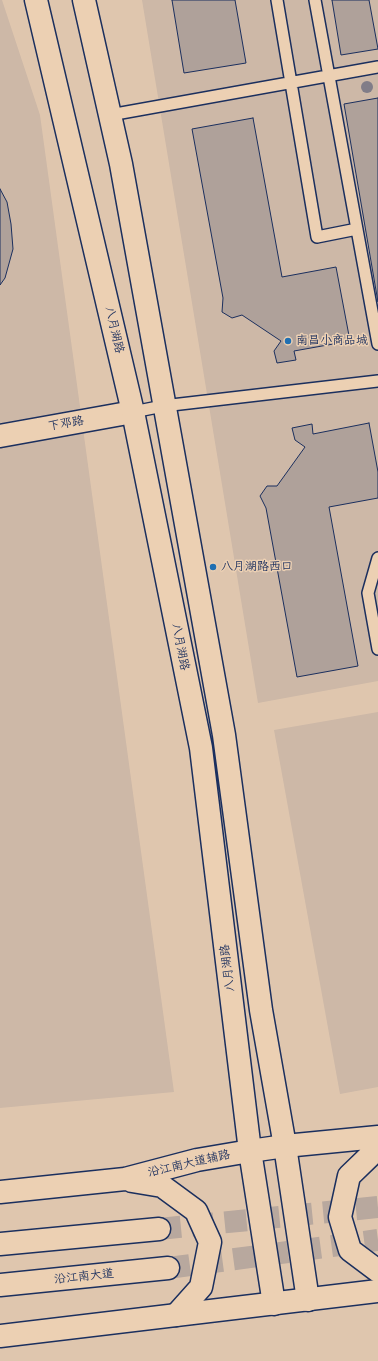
<!DOCTYPE html>
<html>
<head>
<meta charset="utf-8">
<style>
  body { margin:0 }
  canvas { display:block; background:#dfc6ae }
</style>
</head>
<body>
<canvas width="378" height="1361"></canvas>
<script>
const context = document.querySelector('canvas').getContext('2d');
context.lineJoin = 'round';
function fillPath(path, color) {
  context.fillStyle = color;
  context.fill(path, 'evenodd');
}
function shape(rows) {
  const path = new Path2D();
  for (const r of rows) {
    path.moveTo(r[0], r[1]);
    for (let i = 2; i < r.length; i += 2) path.lineTo(r[i], r[i + 1]);
  }
  return path;
}
function stroke(path, color, width, dash) {
  context.strokeStyle = color;
  context.lineWidth = width;
  context.lineCap = dash ? 'butt' : 'round';
  context.setLineDash(dash || []);
  context.stroke(path);
}
function label(font, color, halo, rows, align = 'center') {
  context.font = font + ' Pangolin,"LXGW WenKai TC",sans-serif';
  context.lineWidth = 3;
  context.setLineDash([]);
  context.textBaseline = 'middle';
  context.strokeStyle = halo;
  context.fillStyle = color;
  for (const [text, x, y, turn = 0] of rows) {
    context.save();
    context.translate(x, y);
    context.rotate((+turn || 0) * Math.PI / 180);
    context.textAlign = isNaN(turn) ? turn : align;
    if (halo) context.strokeText(text, 0, 0);
    context.fillText(text, 0, 0);
    context.restore();
  }
}
fillPath(shape([
  [0,0,2,0,40,115,174,1092,0,1108],
  [142,0,378,0,378,681,258,703],
  [378,712,378,1087,340,1094,274,730]
]), '#cdb8a7');
const building = shape([
  [172,0,235,0,246,63,184,73,172,0],
  [332,0,369,0,378,49,341,55,332,0],
  [378,98,378,302,344,104,378,98],
  [253,118,282,277,336,267,350,341,294,351,296,360,277,363,274,351,281,341,242,315,232,318,222,312,223,298,192,129,253,118],
  [0,189,7,202,11,224,13,249,5,278,0,285,0,189],
  [369,423,378,472,378,498,329,507,358,666,297,677,266,508,260,496,267,486,277,486,305,447,295,440,292,428,312,424,313,434,369,423]
]);
fillPath(building, '#afa19a');
stroke(building, '#1b2f5e', 1);
stroke(shape([
  [159,1229,378,1207],
  [168,1268,378,1240]
]), '#b8a89e', 22, [22, 11]);
const lane = shape([
  [277,0,317,237,357,229],
  [315,0,378,344],
  [110,115,378,67],
  [133,412,163,406,378,381],
  [378,558,368,593,378,649]
]);
const street = shape([
  [0,436,133,412]
]);
const secondary = shape([
  [36,0,133,412,201,748,250,1151,274,1304],
  [84,0,121,164,224,735,261,1010,285,1146,308,1300]
]);
const primary = shape([
  [378,1148,349,1176,340,1217,350,1250,378,1271],
  [132,1181,162,1186,196,1211,210,1242,201,1287,176,1315],
  [0,1192,125,1179,197,1160,250,1151,285,1146,378,1137]
]);
const highway = shape([
  [0,1244,159,1229],
  [0,1285,168,1268],
  [0,1336,378,1291]
]);
stroke(lane, '#1b2f5e', 14);
stroke(street, '#1b2f5e', 25);
stroke(secondary, '#1b2f5e', 25);
stroke(primary, '#1b2f5e', 25);
stroke(highway, '#1b2f5e', 25);
stroke(lane, '#ecd0b3', 11);
stroke(street, '#ecd0b3', 22);
stroke(secondary, '#ecd0b3', 22);
stroke(primary, '#ecd0b3', 22);
stroke(highway, '#ecd0b3', 22);
context.fillStyle = '#817d88';
for (const [x, y] of [
  [367,87]
]) {
  context.beginPath();
  context.arc(x, y, 6, 0, 2 * Math.PI);
  context.fill();
}
for (const [x, y, r, color] of [
  [288,341,4,"#1f6fb2"],
  [213,567,4,"#1f6fb2"]
]) {
  const dot = new Path2D();
  dot.arc(x, y, r, 0, 2 * Math.PI);
  context.fillStyle = color;
  context.fill(dot);
  stroke(dot, '#ecd0b3', 1.5);
}
label('12px', '#1b2f5e', '#ecd0b3', [
  ["八月湖路",114,330,77],
  ["下邓路",66,424,-10],
  ["八月湖路",180,647,79],
  ["八月湖路",228,968,-97],
  ["沿江南大道辅路",189,1164,-13],
  ["沿江南大道",84,1277,-6]
]);
label('12px', '#1b2f5e', '#ecd0b3', [
  ["南昌小商品城",296,341],
  ["八月湖路西口",221,567]
], 'left');
</script>
</body>
</html>
